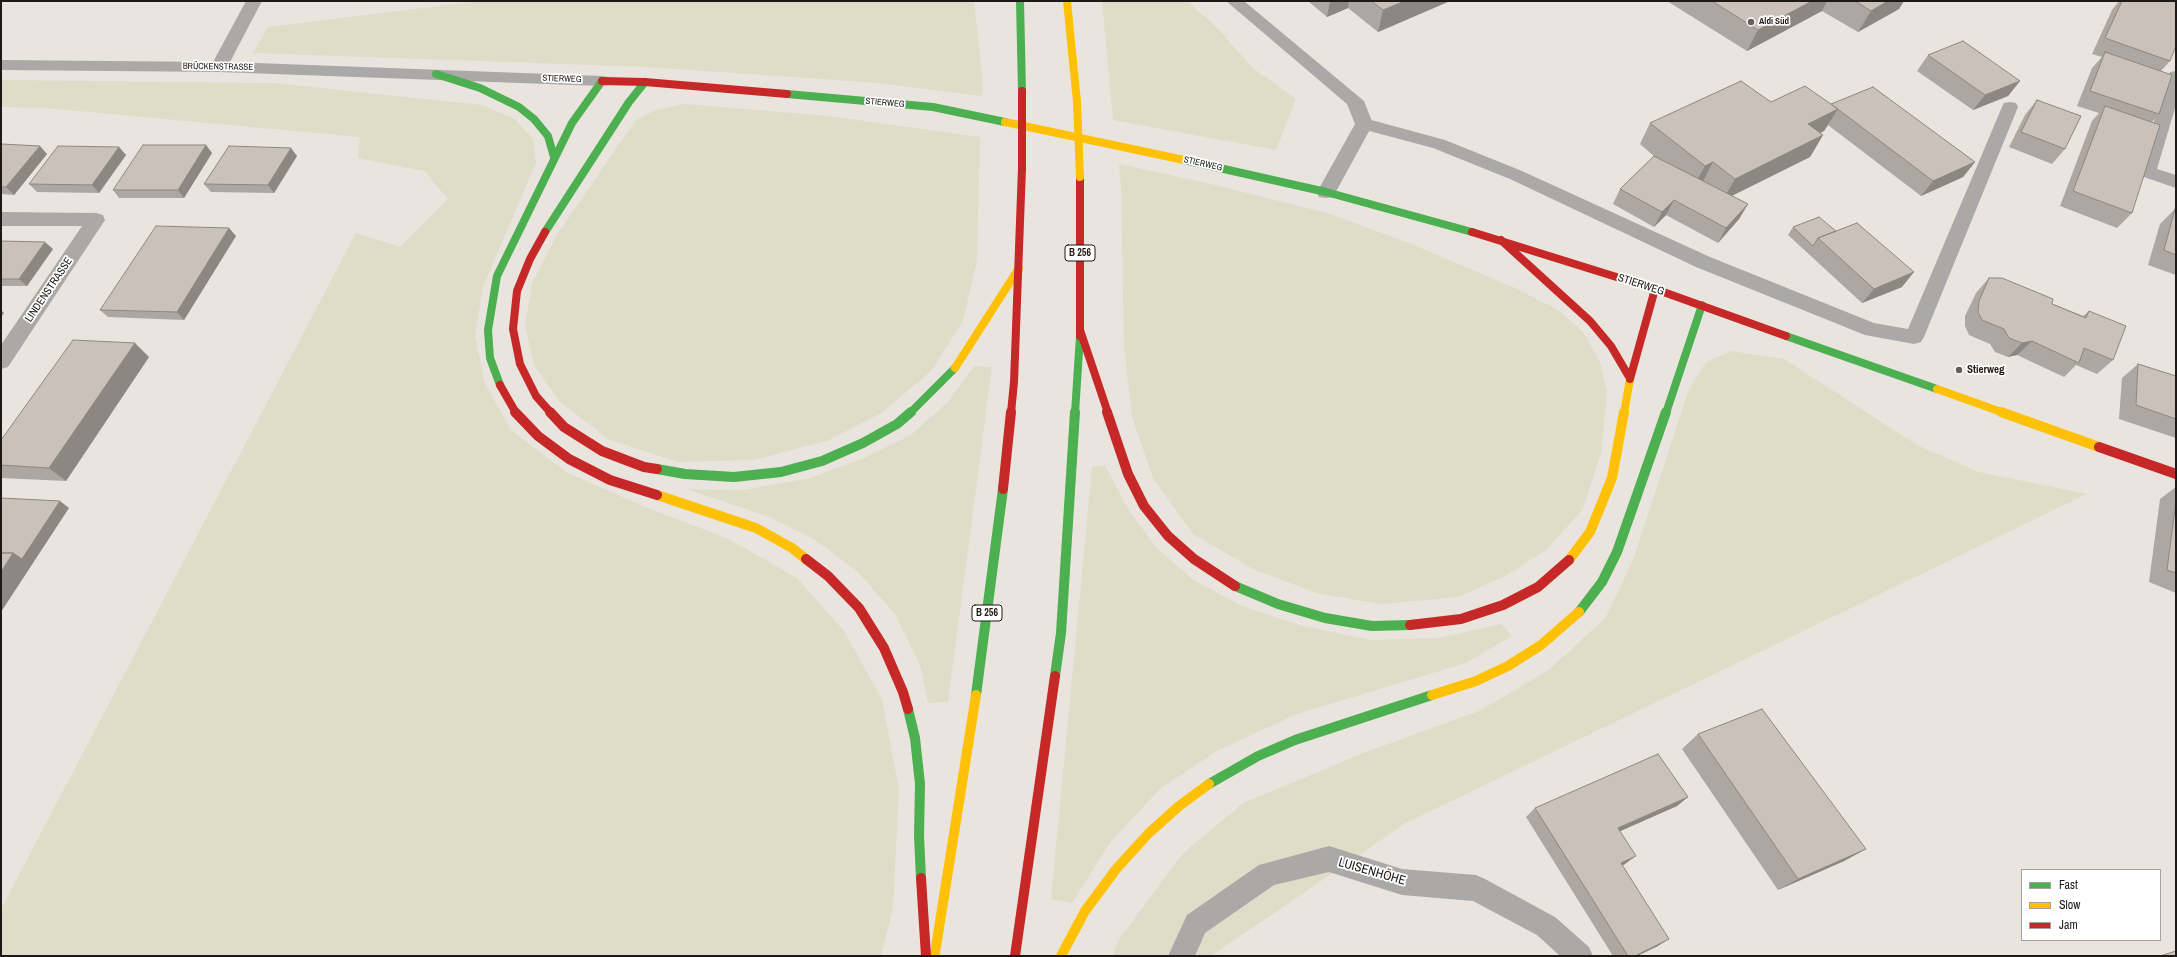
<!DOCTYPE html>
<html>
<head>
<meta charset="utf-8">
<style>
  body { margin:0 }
  #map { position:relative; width:2177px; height:957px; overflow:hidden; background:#eae4df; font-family:"Archivo Narrow",sans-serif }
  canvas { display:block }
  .frame { position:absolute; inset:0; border:2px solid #1d1916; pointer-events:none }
  .legend { position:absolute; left:2021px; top:869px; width:140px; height:72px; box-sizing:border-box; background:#fff; border:1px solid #a5a3a2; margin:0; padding:5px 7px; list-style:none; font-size:12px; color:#1d1916 }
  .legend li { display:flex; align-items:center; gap:8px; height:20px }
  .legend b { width:20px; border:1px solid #a5a3a2 }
</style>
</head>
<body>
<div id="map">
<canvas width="2177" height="957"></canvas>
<div class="frame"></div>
<ul class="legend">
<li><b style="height:5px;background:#4caf50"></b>Fast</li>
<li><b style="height:5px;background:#ffc107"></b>Slow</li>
<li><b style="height:5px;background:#c62828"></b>Jam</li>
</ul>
</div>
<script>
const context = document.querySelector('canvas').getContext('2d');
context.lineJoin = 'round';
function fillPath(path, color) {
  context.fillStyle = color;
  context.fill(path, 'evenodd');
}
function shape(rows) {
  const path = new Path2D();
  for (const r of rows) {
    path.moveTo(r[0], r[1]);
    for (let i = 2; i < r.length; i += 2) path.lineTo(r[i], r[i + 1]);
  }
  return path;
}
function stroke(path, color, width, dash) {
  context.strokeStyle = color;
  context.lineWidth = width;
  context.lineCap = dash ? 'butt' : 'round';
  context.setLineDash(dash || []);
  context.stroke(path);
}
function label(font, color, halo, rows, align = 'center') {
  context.font = font + ' "Archivo Narrow",sans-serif';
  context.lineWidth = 3.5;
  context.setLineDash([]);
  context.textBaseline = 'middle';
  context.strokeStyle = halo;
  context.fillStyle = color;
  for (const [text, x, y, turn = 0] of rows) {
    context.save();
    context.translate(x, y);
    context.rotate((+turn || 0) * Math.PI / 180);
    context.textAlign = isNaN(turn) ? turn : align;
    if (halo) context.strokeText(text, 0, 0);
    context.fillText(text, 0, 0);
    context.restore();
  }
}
fillPath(shape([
  [480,1,974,1,983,83,982,96,878,83,647,67,253,53,268,27],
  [1102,1,1188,1,1219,30,1253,68,1296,99,1276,150,1113,120],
  [1,80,274,83,482,105,515,119,533,139,536,163,483,287,475,335,485,384,512,431,566,472,643,506,729,539,797,578,844,631,882,699,899,790,893,908,881,956,1,956,1,909,356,233,400,247,448,199,424,171,358,158,360,137,45,108,1,107],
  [684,104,829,116,980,137,977,260,963,321,931,371,883,412,827,441,753,460,678,462,610,440,560,402,534,365,525,325,532,283,556,236,635,121,655,110],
  [1119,164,1211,184,1327,213,1404,241,1513,287,1558,310,1583,332,1600,362,1607,392,1601,453,1583,509,1546,550,1507,575,1458,597,1381,604,1316,593,1253,569,1193,534,1153,478,1132,417,1124,348,1121,186],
  [1731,351,1784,359,1917,445,1979,472,2087,494,1406,823,1211,956,1112,956,1118,941,1183,853,1243,803,1366,752,1479,711,1549,670,1606,617,1633,560,1689,389,1706,362],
  [974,366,992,367,948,702,928,703,920,665,895,614,857,571,814,539,769,517,687,489,743,490,810,478,864,458,911,435,948,402],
  [1105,465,1128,509,1156,547,1192,579,1242,606,1303,626,1371,640,1438,638,1501,624,1512,636,1466,663,1297,714,1215,752,1161,788,1112,840,1072,903,1051,899,1092,467]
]), '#deddc8');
fillPath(shape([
  [2010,102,2016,103,2018,107,1924,337,1921,342,1914,344,1865,335,1696,267,1510,179,1433,148,1358,128,1356,124,1358,120,1364,118,1445,140,1522,171,1710,257,1874,323,1908,329,2002,107,2004,103,2010,102],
  [1329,846,1402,869,1476,875,1485,879,1555,917,1589,947,1593,956,1560,956,1537,935,1473,901,1402,895,1329,872,1274,885,1205,933,1195,956,1168,956,1187,915,1259,865,1329,846]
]), '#aba9a8');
fillPath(shape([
  [246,1,262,1,230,62,602,76,608,77,611,81,608,85,602,86,219,72,1,70,1,60,213,62,246,1],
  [1226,1,1244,1,1364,101,1373,124,1333,197,1326,198,1319,197,1317,192,1355,124,1347,104,1226,1],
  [2176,71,2176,105,2157,169,2176,175,2176,188,2141,176,2138,172,2168,76,2170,72,2176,71],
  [1,212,96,213,103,215,105,220,8,367,1,369,1,345,82,226,1,226,1,212]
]), '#aba9a8');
stroke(shape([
  [1020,1,1022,91],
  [436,74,480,88,519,107,534,119,548,136,554,157],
  [787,94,933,107,1005,122],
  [1184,160,1326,192,1472,232],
  [545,232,629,102,645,82],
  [1786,336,1937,389],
  [500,385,490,358,488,330,497,276,572,123,602,81],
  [910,413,955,368],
  [1075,413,1080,336],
  [1666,413,1702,305]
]), '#4caf50', 8);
stroke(shape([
  [657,469,685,474,734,477,781,472,822,461,863,443,897,424,911,412],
  [1235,586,1278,604,1325,618,1372,626,1410,625],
  [1579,612,1602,582,1617,552,1666,412],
  [1055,676,1061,633,1075,412],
  [976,695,1003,489],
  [908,709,915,738,920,784,919,836,921,878],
  [1209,784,1258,756,1295,740,1432,695]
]), '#4caf50', 10);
stroke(shape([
  [1067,1,1077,102],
  [1005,122,1184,160],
  [955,368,1019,268],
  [1937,389,2004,413],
  [1624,413,1630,379,1628,375]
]), '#ffc107', 8);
stroke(shape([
  [2001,412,2099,447],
  [657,495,756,528,792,548,806,559],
  [1569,560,1590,532,1612,478,1624,412],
  [1432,695,1476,681,1508,666,1541,645,1579,612],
  [935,953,976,695],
  [1061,956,1085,911,1117,868,1149,833,1179,806,1209,784]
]), '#ffc107', 10);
stroke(shape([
  [602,81,645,82,787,94],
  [1080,177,1080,336],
  [545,232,530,259,517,291,513,329,520,364,536,396,551,413],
  [1472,232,1655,289,1786,336],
  [1501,240,1590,321,1611,346,1628,375],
  [1080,330,1108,413],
  [1630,379,1655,289],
  [500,385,516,413],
  [1011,413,1014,382,1022,168]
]), '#c62828', 8);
stroke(shape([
  [515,412,538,436,569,459,610,480,657,495],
  [550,412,564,427,602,451,644,467,657,469],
  [1107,412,1128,474,1144,506,1168,536,1194,559,1235,586],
  [2099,447,2176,474],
  [1003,489,1011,412],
  [806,559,828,576,859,608,884,648,903,692,908,709],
  [1410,625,1461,619,1503,605,1538,587,1569,560],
  [921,878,926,956],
  [1015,956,1055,676]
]), '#c62828', 10);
stroke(shape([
  [1077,102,1080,177]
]), '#ffc107', 8);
stroke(shape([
  [1022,91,1022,168]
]), '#c62828', 8);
fillPath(shape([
  [1308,1,1450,1,1378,32,1348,8,1327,17],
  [1667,1,1904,1,1899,9,1858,32,1822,11,1747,51],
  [2119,1,2176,1,2170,61,2161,71,2159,114,2152,122,2132,213,2117,228,2060,206,2092,121,2099,113,2077,106,2092,68,2102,57,2092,54,2112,10],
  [1928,55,2020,81,2008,96,1973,110,1917,71],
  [2037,100,2065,149,2052,164,2009,147,2025,115],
  [1771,102,1831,104,1975,162,1963,177,1921,196,1828,125,1824,131,1820,133,1823,135,1810,157,1732,196,1748,204,1739,219,1718,243,1666,215,1654,227,1613,204,1620,189,1654,156,1640,144,1650,123],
  [1,144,47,154,14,195,1,194],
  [206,145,212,153,184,198,119,198,113,190],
  [119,147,126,155,99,193,37,192,29,184],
  [297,156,274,193,211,192,204,184],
  [2175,209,2176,210,2176,275,2148,265,2160,224],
  [1793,227,1836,231,1902,287,1862,303,1788,235],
  [236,236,184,320,108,317,100,310],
  [1,241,53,249,27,286,1,286],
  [1989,278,2083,316,2089,311,2113,360,2097,374,2076,365,2064,377,2017,355,2008,357,1995,352,1990,344,1969,335,1965,326,1965,316,1976,293],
  [149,357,66,481,1,478,1,440],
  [2138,364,2176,376,2176,438,2119,419,2122,378],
  [2176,487,2176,593,2149,582,2160,499],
  [1698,734,1866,849,1844,861,1778,890,1682,749],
  [1688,797,1677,806,1620,831,1625,864,1622,866,1658,946,1637,956,1613,956,1526,817,1535,808]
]), '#aea6a0');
fillPath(shape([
  [1330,1,1349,1,1348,8,1327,17],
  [1405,1,1450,1,1378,32,1383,10],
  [1812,1,1827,1,1822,11,1747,51,1758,30],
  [1888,1,1904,1,1899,9,1858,32,1871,11],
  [2020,81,2008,96,1973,110,1985,95],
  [1838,109,1824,131,1795,145,1808,124],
  [1823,135,1810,157,1723,200,1735,179],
  [206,145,212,153,184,198,178,190],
  [40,146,47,154,14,195,6,187],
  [119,147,126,155,99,193,92,185],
  [291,148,297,156,274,193,268,185],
  [1713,162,1702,183,1693,187,1705,166],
  [1975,162,1963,177,1921,196,1933,181],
  [1674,200,1666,215,1654,227,1662,212],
  [1748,204,1739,219,1718,243,1726,228],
  [229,228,236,236,184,320,177,312],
  [45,242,53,249,27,286,19,279],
  [1914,272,1902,287,1862,303,1874,289],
  [1,310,4,313,1,317],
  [2032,341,2017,355,2008,357,2022,343],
  [135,343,149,357,66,481,49,468],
  [60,501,69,508,1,612,1,572,13,553],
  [1688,797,1677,806,1607,837,1618,828],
  [1866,849,1844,861,1778,890,1798,879],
  [1636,856,1625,864,1610,871,1621,863],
  [1669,939,1658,946,1637,956,1635,956]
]), '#8d8782');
const building = shape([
  [1371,1,1405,1,1383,10,1371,1],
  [1712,1,1812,1,1758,30,1712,1],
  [1855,1,1888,1,1871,11,1855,1],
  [2122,1,2176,1,2176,46,2170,61,2105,38,2122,1],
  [1963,41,2020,81,1985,95,1928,55,1963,41],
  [2105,52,2172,75,2159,114,2090,91,2105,52],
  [1741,81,1771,102,1805,86,1838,109,1808,124,1823,135,1735,179,1713,162,1705,166,1650,123,1741,81],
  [1873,87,1975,162,1933,181,1831,104,1873,87],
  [2037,100,2081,116,2065,149,2021,132,2037,100],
  [2105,106,2160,125,2132,213,2073,191,2105,106],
  [1,144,40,146,6,187,1,187,1,144],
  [143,145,206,145,178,190,113,190,143,145],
  [58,146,119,147,92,185,29,184,58,146],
  [229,146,291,148,268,185,204,184,229,146],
  [1654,156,1748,204,1726,228,1674,200,1662,212,1620,189,1654,156],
  [2175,209,2176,210,2176,255,2164,250,2175,209],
  [1819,217,1836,231,1818,238,1813,246,1793,227,1819,217],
  [1857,223,1914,272,1874,289,1818,238,1857,223],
  [156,226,229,228,177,312,100,310,156,226],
  [1,241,45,242,19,279,1,279,1,241],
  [1989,278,2002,278,2053,299,2052,304,2086,318,2089,311,2126,326,2113,360,2084,348,2079,363,2032,341,2022,343,2009,338,2004,329,1982,320,1978,312,1979,301,1989,278],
  [73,340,135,343,49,468,1,465,1,440,73,340],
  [2138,364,2176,376,2176,419,2136,405,2138,364],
  [1,498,60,501,22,559,13,553,1,553,1,498],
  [2176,501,2176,573,2167,570,2176,501],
  [1,553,13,553,1,572,1,553],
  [1762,709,1866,849,1798,879,1698,734,1762,709],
  [1658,754,1688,797,1618,828,1636,856,1621,863,1669,939,1635,956,1628,956,1535,808,1658,754],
  [2176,951,2176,956,2160,956,2176,951]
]);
fillPath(building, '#cac1ba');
stroke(building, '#8d8782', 1);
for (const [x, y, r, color] of [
  [1751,22,4,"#65605c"],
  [1959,370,4,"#65605c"]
]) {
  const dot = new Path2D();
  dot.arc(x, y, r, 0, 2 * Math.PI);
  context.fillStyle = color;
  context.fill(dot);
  stroke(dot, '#fff', 1.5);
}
label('bold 9px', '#1d1916', '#fff', [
  ["Aldi Süd",1759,22]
], 'left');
label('9px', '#1d1916', '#fff', [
  ["BRÜCKENSTRASSE",218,67,1],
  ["STIERWEG",562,79,2],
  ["STIERWEG",885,103,5],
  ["STIERWEG",1203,164,13]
]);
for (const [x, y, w] of [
  [1080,253,30],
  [987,613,30]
]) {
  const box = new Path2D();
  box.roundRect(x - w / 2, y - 8, w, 16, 3);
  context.fillStyle = '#fff';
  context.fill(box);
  stroke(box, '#1d1916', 1);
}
label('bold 10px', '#1d1916', null, [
  ["B 256",1080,253],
  ["B 256",987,613]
]);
label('11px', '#1d1916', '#fff', [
  ["STIERWEG",1641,285,18],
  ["LINDENSTRASSE",49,290,-56]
]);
label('bold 11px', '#1d1916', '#fff', [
  ["Stierweg",1967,370]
], 'left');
label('13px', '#1d1916', '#fff', [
  ["LUISENHÖHE",1372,872,16]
]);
</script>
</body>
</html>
